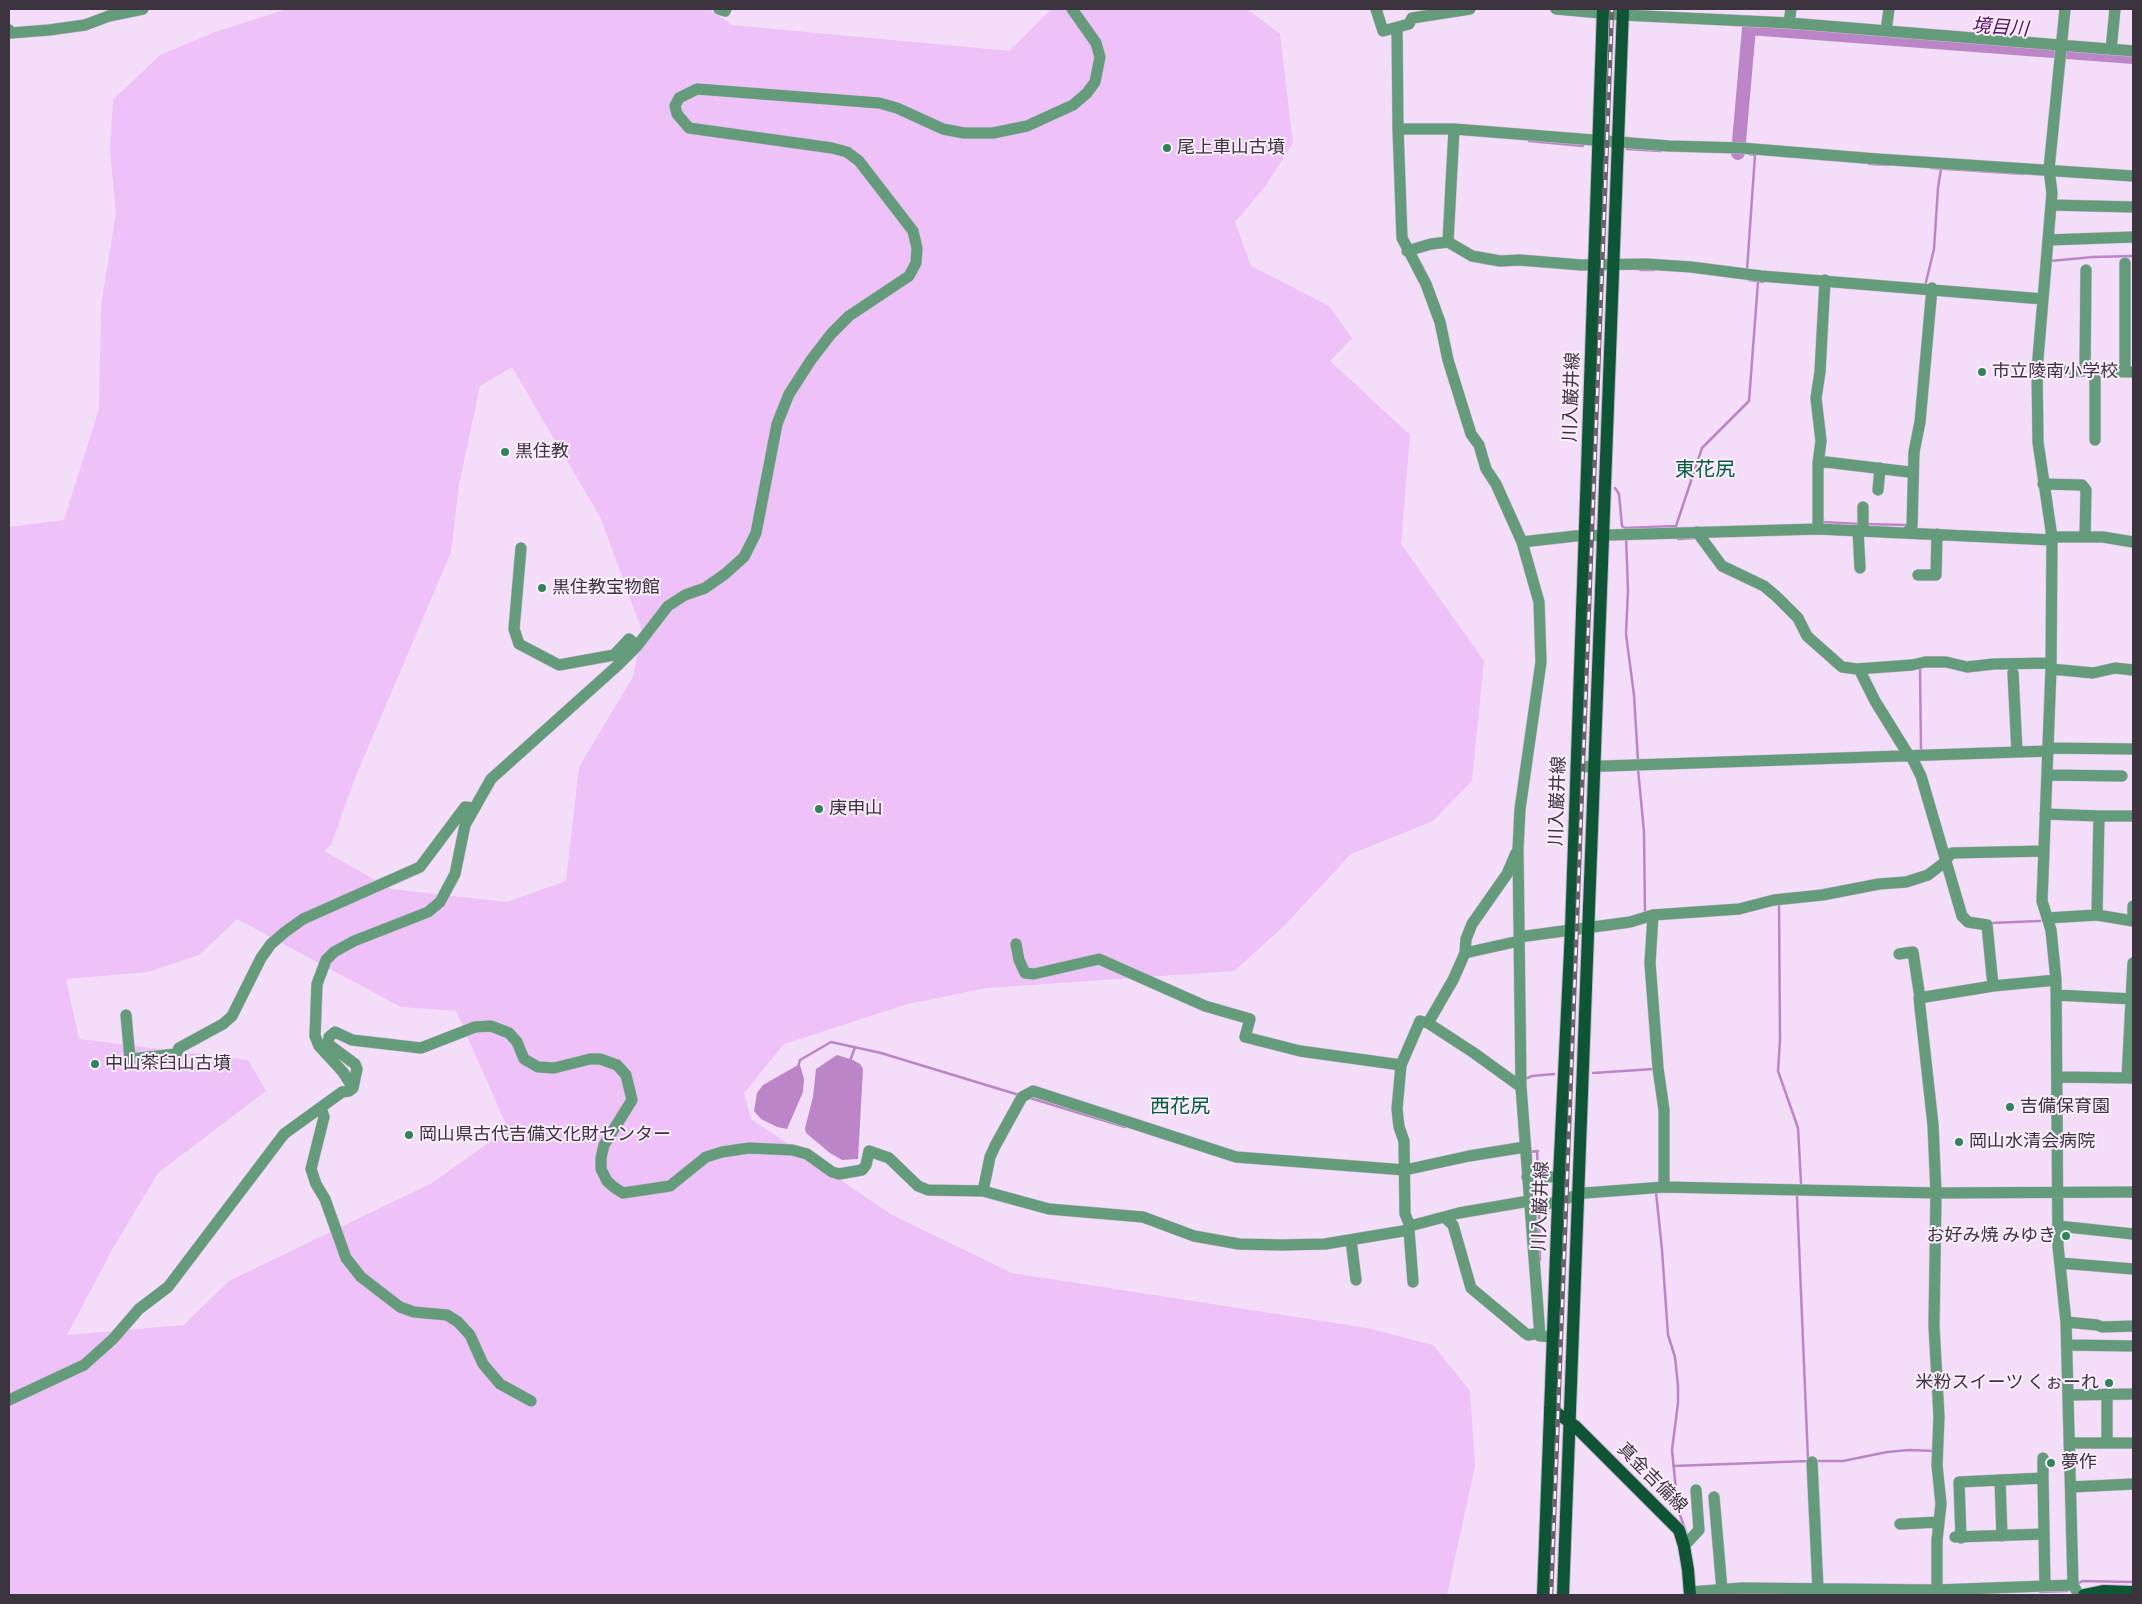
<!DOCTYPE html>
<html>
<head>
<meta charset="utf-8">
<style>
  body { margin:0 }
  #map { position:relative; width:2142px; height:1604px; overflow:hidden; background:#f3ddf8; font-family:Manrope,sans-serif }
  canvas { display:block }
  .frame { position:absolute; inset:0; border:10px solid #3b333d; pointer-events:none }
</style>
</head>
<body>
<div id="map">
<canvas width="2142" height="1604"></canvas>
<div class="frame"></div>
</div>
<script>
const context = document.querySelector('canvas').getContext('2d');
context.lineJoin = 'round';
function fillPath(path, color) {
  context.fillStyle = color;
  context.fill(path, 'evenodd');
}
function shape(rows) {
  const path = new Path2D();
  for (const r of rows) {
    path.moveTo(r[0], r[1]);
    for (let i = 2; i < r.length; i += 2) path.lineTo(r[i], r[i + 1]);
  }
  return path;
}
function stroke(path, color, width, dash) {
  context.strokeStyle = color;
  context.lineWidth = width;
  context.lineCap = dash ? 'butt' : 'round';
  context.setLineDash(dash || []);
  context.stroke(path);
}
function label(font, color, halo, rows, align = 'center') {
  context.font = font + ' Manrope,"Noto Sans JP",sans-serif';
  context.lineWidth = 4;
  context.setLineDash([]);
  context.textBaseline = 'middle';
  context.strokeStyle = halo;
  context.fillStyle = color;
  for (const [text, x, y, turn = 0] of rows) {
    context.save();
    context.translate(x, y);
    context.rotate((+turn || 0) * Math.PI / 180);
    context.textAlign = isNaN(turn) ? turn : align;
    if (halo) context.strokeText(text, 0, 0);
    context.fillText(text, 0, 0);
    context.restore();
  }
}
fillPath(shape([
  [287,9,709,9,732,25,1010,51,1051,9,1247,9,1280,34,1293,143,1264,188,1235,222,1251,266,1329,306,1352,338,1330,361,1410,435,1401,544,1484,661,1472,781,1433,821,1351,854,1284,926,1234,971,987,988,908,1004,784,1044,744,1093,751,1119,892,1215,1012,1273,1367,1328,1433,1345,1470,1391,1475,1466,1447,1595,9,1595,9,527,64,520,99,409,101,305,116,214,110,150,113,100,160,55,215,32],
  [512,367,601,519,642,631,633,677,579,767,566,881,507,902,391,889,324,851,331,845,355,778,451,552,459,485,480,386],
  [237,919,401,1007,456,1011,508,1129,432,1183,229,1281,184,1325,67,1335,113,1248,158,1173,266,1091,248,1060,79,1039,66,979,148,972,199,955]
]), '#efc1f9');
fillPath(shape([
  [837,1055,853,1060,860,1064,863,1069,858,1159,842,1160,830,1153,806,1133,805,1128,813,1097,816,1069],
  [798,1065,800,1065,804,1079,803,1092,787,1129,777,1127,761,1119,754,1111,757,1093,763,1085]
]), '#bc85c8');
stroke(shape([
  [1529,141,1583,146],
  [1627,149,1661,151],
  [1869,164,1888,165],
  [1931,168,2023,174],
  [2050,263,2050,261,2093,257,2133,256],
  [1640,270,1654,270],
  [1747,270,1755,155,1749,154],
  [1749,280,1763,282],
  [1925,286,1934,249,1938,188,1941,169],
  [1615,488,1619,494,1622,526,1625,528,1676,526,1677,530],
  [1823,519,1823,522,1860,524],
  [1865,524,1907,525],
  [1676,526,1702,448,1749,401,1758,282],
  [1626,537,1628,590,1626,634,1634,695,1638,761],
  [1678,538,1678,539,1696,538],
  [1920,667,1921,751],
  [1638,769,1644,832,1645,913],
  [1779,903,1780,1040,1778,1071,1798,1128,1801,1183],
  [1990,923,2040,921],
  [850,1061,855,1047],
  [798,1067,800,1060,831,1042,881,1053,1019,1095],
  [1593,1073,1654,1069],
  [1525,1079,1532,1076,1554,1074],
  [1030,1098,1125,1127],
  [1537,1151,1538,1172],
  [1530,1152,1538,1151],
  [1656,1192,1662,1250,1668,1335,1675,1357,1678,1386,1678,1403,1672,1450,1678,1509,1687,1535],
  [1797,1197,1808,1460],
  [1539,1209,1540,1260],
  [1814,1461,1843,1461,1887,1452,1909,1450,1935,1451],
  [1673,1466,1809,1461],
  [2076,1585,2082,1581,2133,1582],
  [2040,1592,2067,1591,2069,1589],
  [1729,1595,1756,1594],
  [1851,1595,1881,1595]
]), '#bc85c8', 2.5);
stroke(shape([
  [1738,153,1749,28,2133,57]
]), '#bc85c8', 14);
const minor = shape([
  [719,9,725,11,726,9],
  [1376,9,1383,31,1409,24,1412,18,1470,9],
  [1556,9,1623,15,1789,23,2133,51],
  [2065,9,2049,169,2052,193,2037,370,2038,442,2052,537,2051,669,2042,901,2051,930,2056,980,2058,1246,2066,1322,2073,1585,2079,1595],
  [1789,23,1791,9],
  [1397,28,1398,129,1402,238,1426,284,1440,322,1448,360,1471,434,1479,445,1486,469,1496,484,1522,542,1539,602,1541,662,1520,809,1518,849,1521,1087,1540,1336,1553,1337],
  [9,30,11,33,49,30,85,25,109,16,143,9],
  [1886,31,1889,9],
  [2111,50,2115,9],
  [1398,129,1454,129,1669,146,1741,148,1877,159,2133,176],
  [2051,205,2133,207],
  [2048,240,2133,237],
  [1448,242,1454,129],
  [1407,251,1431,244,1448,242,1472,256,1500,261,1520,260,1581,265,1646,264,1691,267,1761,276,2043,299],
  [2037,370,2133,372],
  [2085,370,2086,270],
  [2095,371,2095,440],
  [2125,372,2125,263],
  [1818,464,1826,462,1909,472],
  [2043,484,2082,485,2086,490,2085,537],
  [1878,490,1880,468],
  [1818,529,1818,464,1821,441,1816,398,1820,372,1825,280],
  [1858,530,1860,568],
  [1863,530,1863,507],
  [1697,532,1722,566,1764,586,1777,597,1798,618,1807,636,1842,667,1857,669,1912,665,1925,662,1946,662,1967,667,1994,664,2051,663],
  [1907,533,1912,526,1914,452,1920,422,1932,288],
  [2052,537,2103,537,2133,542],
  [1522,542,1575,536,1818,529,2052,540],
  [521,548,514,629,519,644,559,665,614,655,629,639,637,646],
  [1918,575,1936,575,1937,534],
  [1859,669,1875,701,1909,756],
  [2051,669,2093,673,2115,668,2133,670],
  [2013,673,2017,752],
  [2048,748,2133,749],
  [1911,756,1921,776,1962,916,1968,922,1987,925,1993,986],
  [1576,767,2048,751],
  [2047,775,2122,776],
  [2045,814,2099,816],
  [2133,816,2099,816,2097,915,2133,921],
  [1946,859,1952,853,2044,851],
  [1653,915,1650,963,1658,1068,1664,1110,1664,1187],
  [2047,918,2097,915],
  [2133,921,2133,906],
  [1519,937,1630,922,1653,915,1739,909,1774,900,1822,895,1879,884,1906,882,1928,875,1945,862],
  [1016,944,1019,960,1025,973,1034,974,1099,959,1205,1006,1250,1019,1245,1037,1300,1051,1401,1065],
  [1465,953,1519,941],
  [1899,954,1913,952,1920,998],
  [2056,995,2133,999],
  [126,1015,130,1059,176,1054,179,1048,223,1024,232,1016,261,958,271,944,285,932,303,919,420,867,465,807,474,808],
  [1428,1023,1453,980,1465,953,1466,939,1472,924,1507,874,1516,853],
  [2058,1077,2133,1078],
  [2127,1078,2133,963],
  [353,1088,343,1072,319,1046,315,1036,317,984,326,960,334,952,354,941,428,912,440,902,455,874,465,825,491,779,617,666,637,646,668,606,685,595,705,588,725,574,744,557,756,533,777,424,789,394,811,360,831,334,849,316,909,276,916,263,917,248,913,231,859,161,847,152,832,148,689,128,677,114,675,106,679,98,697,89,879,103,897,108,943,129,964,133,993,133,1027,126,1073,105,1087,93,1095,82,1100,57,1096,43,1072,9],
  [321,1108,324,1117,311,1169,316,1184,325,1199,346,1258,361,1277,400,1307,414,1312,447,1315,458,1322,470,1335,483,1364,500,1384,531,1401],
  [1527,1177,1559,1177],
  [983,1191,990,1157,995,1146,1022,1097,1033,1091,1236,1157,1405,1170,1469,1156,1525,1147],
  [1530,1205,1552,1203,1585,1193,1664,1187,1936,1193,2133,1192],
  [1444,1217,1453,1225,1471,1288,1525,1333,1528,1335,1540,1333],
  [1410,1226,1405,1214,1404,1141,1399,1127,1397,1109,1401,1065,1420,1021,1428,1023,1474,1053,1521,1087],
  [2058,1226,2133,1234],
  [1409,1230,1413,1282],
  [1351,1240,1356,1280],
  [2060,1263,2133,1269],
  [2066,1322,2097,1325,2102,1327,2133,1326],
  [2067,1345,2133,1346],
  [2107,1394,2107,1443],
  [2068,1395,2133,1394],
  [9,1400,84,1365,113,1339,139,1309,168,1287,284,1134,342,1092,349,1091,353,1088,357,1069,355,1064,328,1044,329,1037,335,1032,352,1040,421,1048,475,1027,491,1026,509,1033,517,1042,524,1059,538,1067,554,1068,590,1059,600,1059,617,1065,626,1075,632,1100,604,1145,601,1158,601,1169,607,1181,615,1188,623,1193,670,1186,706,1157,722,1152,749,1148,792,1150,807,1154,832,1172,839,1174,862,1170,866,1165,869,1151,889,1158,918,1186,928,1190,983,1191,1049,1209,1143,1217,1194,1236,1239,1244,1281,1245,1325,1244,1409,1230,1410,1226,1459,1213,1529,1201],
  [2069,1443,2133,1443],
  [2043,1458,2043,1478],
  [1812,1462,1818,1589],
  [2000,1480,2002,1536],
  [2071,1487,2133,1484],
  [1714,1497,1722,1590],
  [1900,1524,1939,1522],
  [1955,1537,2044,1534],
  [1961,1538,1959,1482,2043,1478,2045,1586],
  [1684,1546,1699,1530,1696,1490],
  [1937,1590,1937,1540,1941,1504,1937,1465,1939,1417,1934,1326,1936,1193,1933,1125,1919,998,1993,986,2056,980],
  [1690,1592,1742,1588,1937,1590,2073,1585]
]);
const major = shape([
  [1550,1408,1575,1426,1679,1530,1684,1546,1688,1570,1690,1595],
  [1543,1595,1559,1177,1571,930,1603,9],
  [1563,1595,1623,9],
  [2084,1595,2103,1591,2133,1592]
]);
stroke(minor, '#cebbd3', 12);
stroke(major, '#cebbd3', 14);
stroke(minor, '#649c7b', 11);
stroke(major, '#0d5534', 12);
const rail = shape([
  [1551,1595,1612,9]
]);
stroke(rail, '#6b5f6e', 4.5);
stroke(rail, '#fbedfe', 2.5, [8]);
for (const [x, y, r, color] of [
  [1167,148,5,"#2e8558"],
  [1982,372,5,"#2e8558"],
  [505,452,5,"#2e8558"],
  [542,588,5,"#2e8558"],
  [819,809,5,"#2e8558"],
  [95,1064,5,"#2e8558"],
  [2010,1107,5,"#2e8558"],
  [409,1135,5,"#2e8558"],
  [1959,1142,5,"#2e8558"],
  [2066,1236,5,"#2e8558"],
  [2109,1383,5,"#2e8558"],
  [2051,1463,5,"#2e8558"]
]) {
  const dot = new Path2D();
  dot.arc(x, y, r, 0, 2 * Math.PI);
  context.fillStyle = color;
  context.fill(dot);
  stroke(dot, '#fbedfe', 2);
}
label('18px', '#3b333d', '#fbedfe', [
  ["尾上車山古墳",1177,148],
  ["市立陵南小学校",1992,372],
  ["黒住教",515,452],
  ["黒住教宝物館",552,588],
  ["庚申山",829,809],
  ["中山茶臼山古墳",105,1064],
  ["吉備保育園",2020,1107],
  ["岡山県古代吉備文化財センター",419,1135],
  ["岡山水清会病院",1969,1142],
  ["お好み焼 みゆき",2056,1236,"right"],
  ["米粉スイーツ くぉーれ",2099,1383,"right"],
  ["夢作",2061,1463]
], 'left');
label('18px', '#3b333d', '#fbedfe', [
  ["川入巌井線",1572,397,-88],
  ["川入巌井線",1558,801,-88],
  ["川入巌井線",1541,1206,-88],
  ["真金吉備線",1652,1478,45]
]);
label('italic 19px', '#561163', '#fbedfe', [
  ["境目川",2000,28,4]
]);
label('20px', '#005e38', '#fbedfe', [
  ["東花尻",1705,470],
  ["西花尻",1180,1107]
]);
</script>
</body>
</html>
